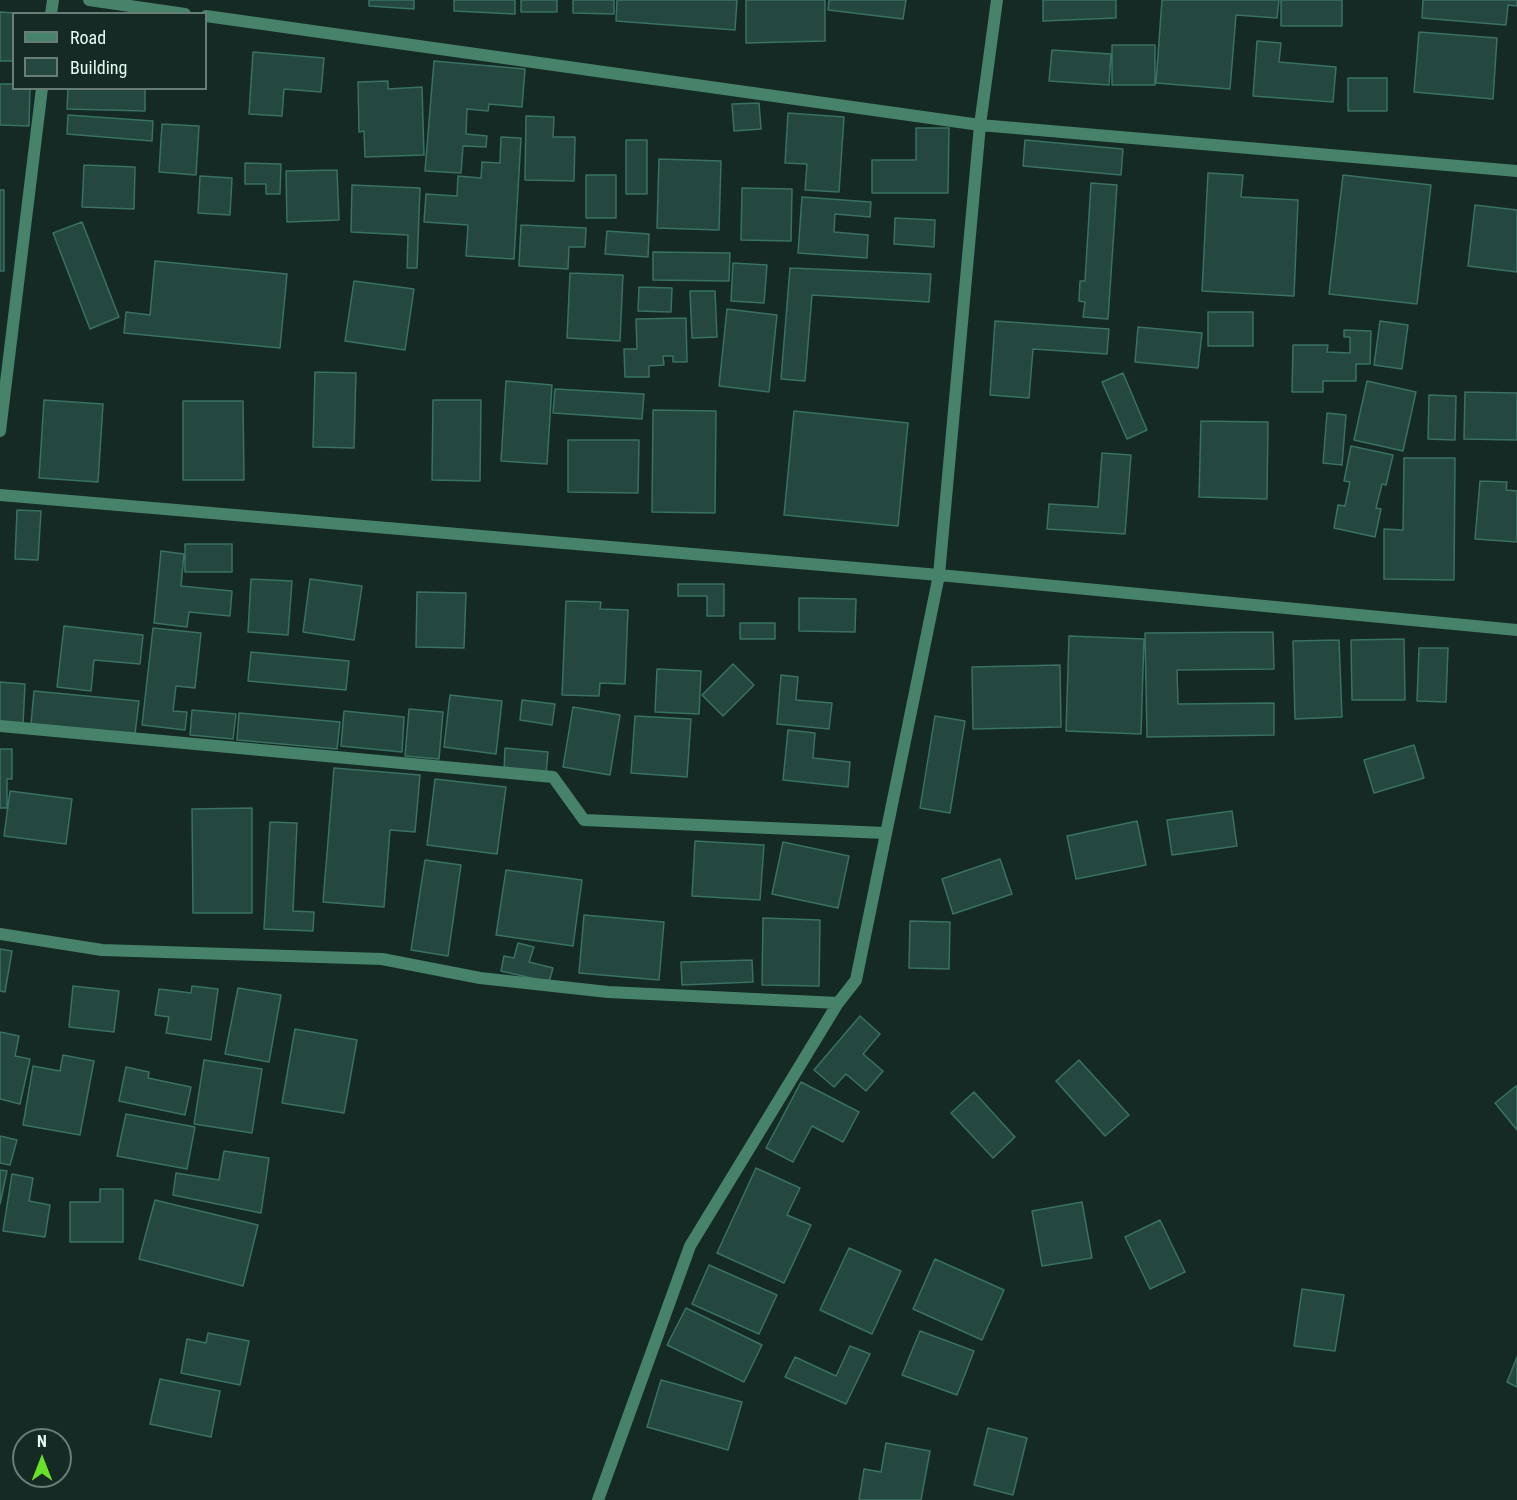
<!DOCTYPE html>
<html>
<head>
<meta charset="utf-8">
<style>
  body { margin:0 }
  #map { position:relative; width:1517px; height:1500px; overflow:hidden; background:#152a24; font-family:"Roboto Condensed",sans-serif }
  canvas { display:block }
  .legend { position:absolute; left:12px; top:12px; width:195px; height:78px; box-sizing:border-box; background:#152a24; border:2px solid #677e77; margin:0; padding:8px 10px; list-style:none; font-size:18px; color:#e2fbf3 }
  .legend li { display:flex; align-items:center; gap:12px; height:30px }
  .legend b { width:30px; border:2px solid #677e77 }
  .north { position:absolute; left:12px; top:1428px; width:60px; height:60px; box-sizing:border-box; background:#152a24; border:2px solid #677e77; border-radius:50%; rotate:0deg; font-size:16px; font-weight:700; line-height:24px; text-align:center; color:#e2fbf3 }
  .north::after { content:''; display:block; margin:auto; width:21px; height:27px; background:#69e128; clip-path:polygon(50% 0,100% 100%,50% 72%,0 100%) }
</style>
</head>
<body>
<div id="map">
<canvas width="1517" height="1500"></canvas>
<ul class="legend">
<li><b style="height:8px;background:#47826a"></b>Road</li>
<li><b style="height:16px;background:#24483f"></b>Building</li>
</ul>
<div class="north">N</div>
</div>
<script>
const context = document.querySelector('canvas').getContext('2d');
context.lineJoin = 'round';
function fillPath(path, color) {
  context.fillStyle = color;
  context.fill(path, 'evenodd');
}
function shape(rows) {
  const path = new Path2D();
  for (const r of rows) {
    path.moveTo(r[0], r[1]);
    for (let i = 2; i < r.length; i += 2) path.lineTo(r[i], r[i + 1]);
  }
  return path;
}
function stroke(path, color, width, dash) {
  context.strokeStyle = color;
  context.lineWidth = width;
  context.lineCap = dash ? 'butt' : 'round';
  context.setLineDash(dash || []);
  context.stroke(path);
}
const building = shape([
  [369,0,414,0,414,9,369,6,369,0],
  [454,0,515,0,515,14,454,11,454,0],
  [521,0,557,0,557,12,521,12,521,0],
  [573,0,614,0,614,14,573,13,573,0],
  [617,0,737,0,735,30,616,21,617,0],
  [746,0,825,0,825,41,746,43,746,0],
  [829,0,906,0,903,19,828,10,829,0],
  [1043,0,1116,0,1116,18,1043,21,1043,0],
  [1162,0,1279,0,1277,18,1236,15,1230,89,1156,83,1162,0],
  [1281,0,1342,0,1342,26,1281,26,1281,0],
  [1423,0,1517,0,1517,6,1508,5,1506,25,1422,18,1423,0],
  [0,12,29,14,14,14,14,61,0,61,0,12],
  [1419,32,1497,38,1493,99,1414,92,1419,32],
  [1257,41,1281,43,1279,62,1336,67,1333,102,1253,96,1257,41],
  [1112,45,1155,45,1155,85,1112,85,1112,45],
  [1052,50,1111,54,1109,85,1049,81,1052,50],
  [253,52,324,58,321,92,284,89,282,116,249,114,253,52],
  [434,61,525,69,522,107,489,104,488,111,467,109,466,134,487,136,486,147,463,146,461,173,425,171,434,61],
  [1348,78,1387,78,1387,111,1348,111,1348,78],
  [388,81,388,89,422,87,424,155,365,157,364,131,359,132,358,82,388,81],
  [0,84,14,84,14,88,30,88,29,126,0,125,0,84],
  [68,88,145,88,145,111,67,109,68,88],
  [759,103,761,129,734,131,732,104,759,103],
  [788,113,844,117,839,192,805,190,807,164,785,163,788,113],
  [68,115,153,121,152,141,67,134,68,115],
  [526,116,554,117,553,137,575,137,574,181,525,180,526,116],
  [162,124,199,126,196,175,159,172,162,124],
  [916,128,949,128,948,193,872,193,872,160,916,160,916,128],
  [501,137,521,138,514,259,466,256,468,225,424,222,426,194,457,196,458,176,481,178,482,162,500,163,501,137],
  [626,140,647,140,647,194,626,194,626,140],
  [1025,140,1123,149,1121,175,1023,166,1025,140],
  [659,159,721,161,719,230,657,228,659,159],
  [245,163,281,164,280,194,266,194,266,184,245,184,245,163],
  [84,165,135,167,134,209,82,207,84,165],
  [337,170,339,220,287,222,286,171,337,170],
  [1208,173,1243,175,1241,197,1298,200,1294,296,1202,291,1208,173],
  [586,175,616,175,616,218,586,218,586,175],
  [1343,175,1431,185,1417,304,1329,294,1343,175],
  [200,176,232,178,230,215,198,213,200,176],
  [1091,183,1117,185,1108,319,1083,317,1085,302,1079,301,1080,281,1085,281,1091,183],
  [352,185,420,188,417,268,407,268,408,235,351,232,352,185],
  [742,188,792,189,791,241,741,240,742,188],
  [0,190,4,190,4,271,0,271,0,190],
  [802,197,871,202,870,217,835,214,834,232,868,235,867,258,798,253,802,197],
  [1475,205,1517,210,1517,272,1468,266,1475,205],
  [895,218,935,220,934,247,894,244,895,218],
  [82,222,119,317,90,329,53,233,82,222],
  [521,225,586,228,585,247,569,247,568,269,519,266,521,225],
  [607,231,649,234,648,257,605,254,607,231],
  [653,252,730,253,729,281,653,280,653,252],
  [155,261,287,274,280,348,124,333,126,312,150,315,155,261],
  [733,263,767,265,764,303,731,301,733,263],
  [790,268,931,274,929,302,812,295,805,381,781,379,790,268],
  [570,273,623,275,620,341,567,338,570,273],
  [354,281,414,289,405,350,345,341,354,281],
  [639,287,672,288,671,312,638,311,639,287],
  [690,291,715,291,717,337,692,338,690,291],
  [727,309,777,315,769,392,719,386,727,309],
  [1208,312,1253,312,1253,346,1208,346,1208,312],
  [686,318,687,362,673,362,673,356,663,356,664,365,649,366,649,377,625,377,624,349,637,349,636,319,686,318],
  [995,321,1109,329,1107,354,1033,349,1029,398,990,395,995,321],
  [1380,321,1408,325,1402,369,1374,365,1380,321],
  [1138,327,1202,333,1198,368,1135,362,1138,327],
  [1344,330,1371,331,1370,364,1356,364,1356,381,1323,381,1323,392,1292,392,1293,345,1328,345,1327,352,1350,353,1350,337,1344,337,1344,330],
  [315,372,356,373,354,448,313,447,315,372],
  [1123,373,1147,430,1127,439,1102,382,1123,373],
  [506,381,552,385,547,464,501,461,506,381],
  [1367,381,1416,392,1403,451,1354,440,1367,381],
  [555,389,644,394,642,419,553,413,555,389],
  [1465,392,1517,393,1517,440,1464,439,1465,392],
  [1429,395,1456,396,1455,440,1428,439,1429,395],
  [44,400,103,404,98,482,39,478,44,400],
  [433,400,481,400,480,481,432,480,433,400],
  [183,401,243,401,244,480,183,480,183,401],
  [653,410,716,411,715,513,652,512,653,410],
  [794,411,908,423,898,526,784,515,794,411],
  [1327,413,1346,415,1342,465,1323,463,1327,413],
  [1201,421,1268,422,1267,499,1199,497,1201,421],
  [568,440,639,440,638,493,568,492,568,440],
  [1351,446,1393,455,1386,485,1382,484,1376,508,1381,509,1375,537,1334,528,1338,505,1345,506,1350,482,1344,481,1351,446],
  [1102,453,1131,455,1125,534,1047,529,1049,504,1098,507,1102,453],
  [1404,458,1455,458,1454,580,1384,579,1384,529,1403,530,1404,458],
  [1480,481,1507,482,1506,490,1517,491,1517,542,1475,539,1480,481],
  [17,510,41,511,38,560,15,559,17,510],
  [185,544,232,544,232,572,185,572,185,544],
  [161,551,184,554,181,586,232,591,230,616,189,612,187,627,154,623,161,551],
  [251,579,292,581,288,635,248,632,251,579],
  [310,579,362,586,354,640,303,632,310,579],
  [678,584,724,584,724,616,707,616,707,596,678,596,678,584],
  [417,592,466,593,464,648,416,647,417,592],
  [799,598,856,599,855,632,799,631,799,598],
  [566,601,601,602,600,609,628,610,625,684,600,683,599,696,562,695,566,601],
  [740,623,775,623,775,639,740,639,740,623],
  [64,626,143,635,140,664,94,660,91,691,57,687,64,626],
  [153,628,201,633,195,688,176,686,173,711,187,712,185,730,142,725,153,628],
  [1273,632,1274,669,1177,670,1178,704,1274,703,1274,735,1147,737,1145,633,1273,632],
  [1069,636,1144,639,1141,734,1066,731,1069,636],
  [1404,639,1405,700,1352,700,1351,640,1404,639],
  [1339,640,1342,717,1295,719,1293,641,1339,640],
  [1419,648,1448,648,1446,702,1417,701,1419,648],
  [251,652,349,661,346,690,248,681,251,652],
  [733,664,754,685,723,716,702,695,733,664],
  [1060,665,1061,727,973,729,972,667,1060,665],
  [657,669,701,671,699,714,655,712,657,669],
  [781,675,798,677,796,700,832,703,829,729,777,724,781,675],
  [0,682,25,684,23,724,0,722,0,682],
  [34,691,139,701,135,734,31,724,34,691],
  [450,695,502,701,496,754,444,747,450,695],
  [522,700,555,704,552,725,520,720,522,700],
  [573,707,620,715,610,775,563,767,573,707],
  [409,709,443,712,439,759,405,756,409,709],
  [192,710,236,714,233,739,190,735,192,710],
  [344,711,404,717,402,752,341,746,344,711],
  [239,713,340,722,337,749,237,740,239,713],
  [635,716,691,719,687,777,631,773,635,716],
  [935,716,965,721,950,813,920,808,935,716],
  [788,730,815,733,813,758,850,762,848,787,783,780,788,730],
  [1414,745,1424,778,1374,793,1364,760,1414,745],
  [505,748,548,752,546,774,504,771,505,748],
  [0,749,12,749,12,779,7,779,7,808,0,808,0,749],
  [334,768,420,775,415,832,390,830,384,907,323,902,334,768],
  [435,779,506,787,497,854,427,845,435,779],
  [10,791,72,799,66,844,4,836,10,791],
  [252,808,252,913,193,913,192,809,252,808],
  [1232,811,1237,846,1172,855,1167,820,1232,811],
  [1137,821,1146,865,1076,879,1067,836,1137,821],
  [270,822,297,823,293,911,314,912,313,931,264,929,270,822],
  [695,841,764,845,760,900,692,896,695,841],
  [783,842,849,856,838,908,772,894,783,842],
  [1000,859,1012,894,953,914,942,879,1000,859],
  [425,860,461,865,448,956,411,950,425,860],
  [506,870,582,880,573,946,496,935,506,870],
  [584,915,664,922,659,980,579,973,584,915],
  [763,918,820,920,819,986,762,985,763,918],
  [910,921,950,922,949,969,909,968,910,921],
  [518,943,534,947,529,962,553,968,549,982,501,971,504,956,514,958,518,943],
  [0,949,12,951,5,992,0,991,0,949],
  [752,960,753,982,682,985,681,962,752,960],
  [73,986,119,991,114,1032,69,1027,73,986],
  [192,986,218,989,211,1040,166,1033,169,1017,155,1015,159,989,191,993,192,986],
  [238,988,281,995,269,1062,225,1054,238,988],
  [860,1016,880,1034,863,1054,883,1071,866,1091,846,1074,834,1087,814,1070,860,1016],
  [295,1029,357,1040,344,1113,282,1103,295,1029],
  [0,1032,19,1036,15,1056,30,1059,20,1104,0,1099,0,1032],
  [63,1055,94,1061,80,1135,23,1125,33,1066,60,1071,63,1055],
  [204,1060,262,1069,252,1133,194,1124,204,1060],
  [1079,1060,1129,1115,1105,1136,1056,1081,1079,1060],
  [126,1067,149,1072,148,1078,191,1087,185,1115,119,1101,126,1067],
  [801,1082,859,1112,843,1142,812,1126,793,1162,766,1148,801,1082],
  [1516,1086,1517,1088,1517,1130,1495,1103,1516,1086],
  [974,1092,1015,1137,993,1158,951,1113,974,1092],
  [126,1114,195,1127,187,1169,117,1156,126,1114],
  [0,1136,17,1140,10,1165,0,1163,0,1136],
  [224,1151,269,1158,261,1213,173,1195,176,1173,219,1180,224,1151],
  [756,1168,800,1188,787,1215,811,1225,784,1283,717,1253,756,1168],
  [0,1170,7,1171,0,1204,0,1170],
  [12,1174,33,1178,29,1201,50,1205,45,1237,3,1231,12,1174],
  [100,1189,123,1189,123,1242,70,1242,70,1202,100,1202,100,1189],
  [155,1200,258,1225,243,1286,139,1259,155,1200],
  [1082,1202,1092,1258,1042,1266,1032,1211,1082,1202],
  [1160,1220,1185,1272,1150,1289,1125,1237,1160,1220],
  [849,1248,901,1271,872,1334,820,1310,849,1248],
  [935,1259,1004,1290,982,1340,913,1309,935,1259],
  [709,1265,777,1295,759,1334,692,1304,709,1265],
  [1302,1289,1344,1295,1335,1351,1294,1346,1302,1289],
  [686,1308,762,1345,744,1382,667,1345,686,1308],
  [920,1331,974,1351,957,1395,902,1375,920,1331],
  [208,1333,249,1341,240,1385,181,1373,187,1339,206,1343,208,1333],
  [850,1346,870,1354,846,1404,785,1377,795,1357,836,1376,850,1346],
  [1517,1357,1517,1387,1507,1382,1517,1357],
  [160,1379,220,1391,211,1437,150,1424,160,1379],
  [661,1380,742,1402,728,1450,647,1427,661,1380],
  [988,1428,1027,1438,1013,1495,974,1485,988,1428],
  [886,1443,930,1451,921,1500,859,1500,864,1469,881,1472,886,1443]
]);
fillPath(building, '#24483f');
stroke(building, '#397163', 1.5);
stroke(shape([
  [89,0,185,14],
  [51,14,53,0],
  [206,16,980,125,1517,171],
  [0,431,42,88],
  [0,495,939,575,1517,630],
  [0,726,553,777,584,820,885,833],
  [0,934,102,950,382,959,480,978,608,992,838,1003],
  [598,1500,690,1246,838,1003,856,980,939,575,980,125,997,0]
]), '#47826a', 12);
</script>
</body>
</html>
